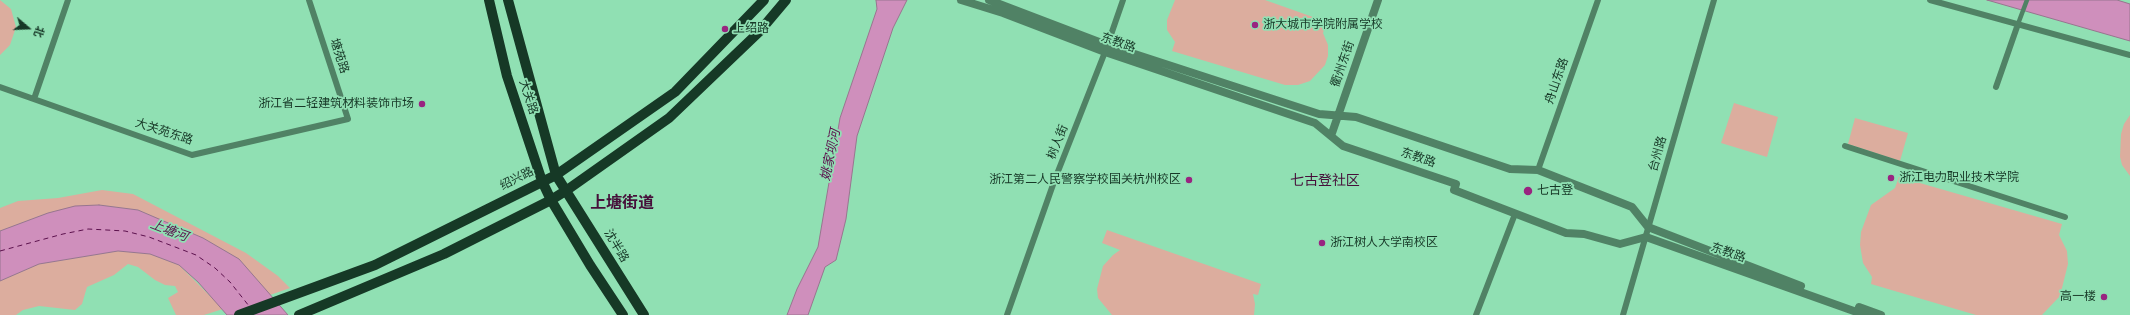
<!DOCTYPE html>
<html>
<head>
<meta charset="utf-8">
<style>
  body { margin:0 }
  #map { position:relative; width:2130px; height:315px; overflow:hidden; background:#90e0b3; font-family:"Archivo Narrow","Noto Sans SC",sans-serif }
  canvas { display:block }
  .north { position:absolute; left:8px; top:8px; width:40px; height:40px; -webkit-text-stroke:3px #90e0b3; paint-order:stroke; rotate:109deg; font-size:11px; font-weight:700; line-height:16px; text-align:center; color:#173827 }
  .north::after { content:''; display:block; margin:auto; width:14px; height:18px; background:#173827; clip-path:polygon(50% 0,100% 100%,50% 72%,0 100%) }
</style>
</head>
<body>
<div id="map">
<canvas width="2130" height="315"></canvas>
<div class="north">北</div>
</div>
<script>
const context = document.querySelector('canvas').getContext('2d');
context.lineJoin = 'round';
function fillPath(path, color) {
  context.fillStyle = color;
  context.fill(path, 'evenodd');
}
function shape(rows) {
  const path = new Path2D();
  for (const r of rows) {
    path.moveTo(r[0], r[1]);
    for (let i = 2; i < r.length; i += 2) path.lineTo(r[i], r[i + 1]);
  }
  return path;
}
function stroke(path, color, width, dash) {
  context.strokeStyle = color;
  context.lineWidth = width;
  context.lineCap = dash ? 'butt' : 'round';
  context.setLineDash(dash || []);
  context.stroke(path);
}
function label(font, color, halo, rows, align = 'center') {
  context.font = font + ' "Archivo Narrow","Noto Sans SC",sans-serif';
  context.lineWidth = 3.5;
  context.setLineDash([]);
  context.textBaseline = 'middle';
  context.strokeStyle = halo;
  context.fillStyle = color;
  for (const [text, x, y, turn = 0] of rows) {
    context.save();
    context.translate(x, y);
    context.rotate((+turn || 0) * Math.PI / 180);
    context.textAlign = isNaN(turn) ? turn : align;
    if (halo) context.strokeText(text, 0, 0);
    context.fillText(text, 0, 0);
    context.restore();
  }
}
fillPath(shape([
  [0,0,11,9,16,27,10,45,0,55],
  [1175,0,1265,0,1327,22,1323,33,1328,45,1328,56,1325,65,1310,81,1298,85,1285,85,1172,51,1175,42,1167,30,1167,20],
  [1734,103,1778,117,1767,157,1721,143],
  [2130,115,2130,176,2122,165,2120,157,2121,134,2124,124],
  [1855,118,1908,133,1900,161,1848,144],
  [1899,177,2062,224,2059,235,2067,251,2068,264,2060,296,2042,315,1976,315,1871,284,1872,277,1863,263,1860,245,1861,232,1871,205,1895,188],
  [102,190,133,194,246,253,278,276,290,288,270,295,239,259,203,238,138,210,99,205,48,213,0,231,0,208,18,201,58,198],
  [1107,230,1261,284,1258,295,1253,294,1255,304,1254,315,1112,315,1098,298,1097,289,1103,266,1113,255,1120,250,1102,243],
  [118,251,150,254,179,265,223,309,204,315,176,315,168,298,178,292,175,286,165,285,155,280,138,267,128,264,114,275,87,287,82,304,75,310,39,306,23,310,16,315,0,315,0,281,39,264]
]), '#dcad9e');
const water = shape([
  [876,0,907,0,893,28,857,136,846,219,836,260,825,267,808,315,787,315,797,289,818,247,840,118,877,9,876,0],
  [1987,0,2117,0,2130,4,2130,41,1987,0],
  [99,205,138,210,203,238,239,259,288,315,227,315,198,282,179,265,150,254,118,251,39,264,0,281,0,231,48,213,75,206,99,205]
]);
fillPath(water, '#cf8fbc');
stroke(water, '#98758f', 1);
stroke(shape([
  [0,251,63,234,88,229,125,231,149,237,196,255,215,268,230,282,249,306]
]), '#5c114d', 1, [5, 4]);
stroke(shape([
  [2018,24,2027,0]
]), '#508265', 4.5);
stroke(shape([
  [1930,0,2130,55],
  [0,87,192,155,348,119,309,0],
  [1996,87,2018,24],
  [34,99,68,0],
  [1845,146,2065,217],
  [1538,170,1598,0],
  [1007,315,1055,179,1105,52,1123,0],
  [1476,315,1515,214],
  [1623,315,1714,0]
]), '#508265', 6);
stroke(shape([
  [961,0,1003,13,1105,52,1315,123,1343,146,1456,184,1454,190,1566,233,1584,234,1620,244,1646,237,1865,315],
  [989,0,1107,45,1319,114,1356,117,1510,169,1538,170,1632,207,1648,227,1801,286],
  [1331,136,1378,0],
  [1859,307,1881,315]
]), '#508265', 8);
stroke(shape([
  [489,0,507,76,542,181,551,200,590,265,623,315],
  [508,0,556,175,644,315],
  [239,315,375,265,556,175,675,92,764,0],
  [299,315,444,254,551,200,567,190,669,118,759,32,786,0]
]), '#163926', 10);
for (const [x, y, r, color] of [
  [1255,25,4,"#992480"],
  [725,29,4,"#992480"],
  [422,104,4,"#992480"],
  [1891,178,4,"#992480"],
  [1189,180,4,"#992480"],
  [1528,191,5,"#992480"],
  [1322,243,4,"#992480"],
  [2104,297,4,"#992480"]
]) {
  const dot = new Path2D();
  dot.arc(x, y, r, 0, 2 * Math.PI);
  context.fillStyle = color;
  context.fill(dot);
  stroke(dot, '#90e0b3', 1.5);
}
label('12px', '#173827', '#90e0b3', [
  ["浙大城市学院附属学校",1263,25],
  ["上绍路",733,29],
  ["浙江省二轻建筑材料装饰市场",414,104,"right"],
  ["浙江电力职业技术学院",1899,178],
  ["浙江第二人民警察学校国关杭州校区",1181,180,"right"],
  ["七古登",1537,191],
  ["浙江树人大学南校区",1330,243],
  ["高一楼",2096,297,"right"]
], 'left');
label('12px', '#173827', '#90e0b3', [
  ["东教路",1118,43,19],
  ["塘苑路",339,56,72],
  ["衢州东街",1343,64,-71],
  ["舟山东路",1557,81,-71],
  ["大关路",528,97,72],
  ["大关苑东路",164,132,18],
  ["树人街",1058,142,-68],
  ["台州路",1658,154,-74],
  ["东教路",1418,158,19],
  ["绍兴路",517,179,-27],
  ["沈半路",616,246,59],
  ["东教路",1728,253,19]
]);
label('italic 13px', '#5c114d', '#90e0b3', [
  ["姚家坝河",831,155,-78],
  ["上塘河",169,231,21]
]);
label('14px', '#460f3a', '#90e0b3', [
  ["七古登社区",1325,181]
]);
label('bold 16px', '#460f3a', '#90e0b3', [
  ["上塘街道",622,204]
]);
</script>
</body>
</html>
